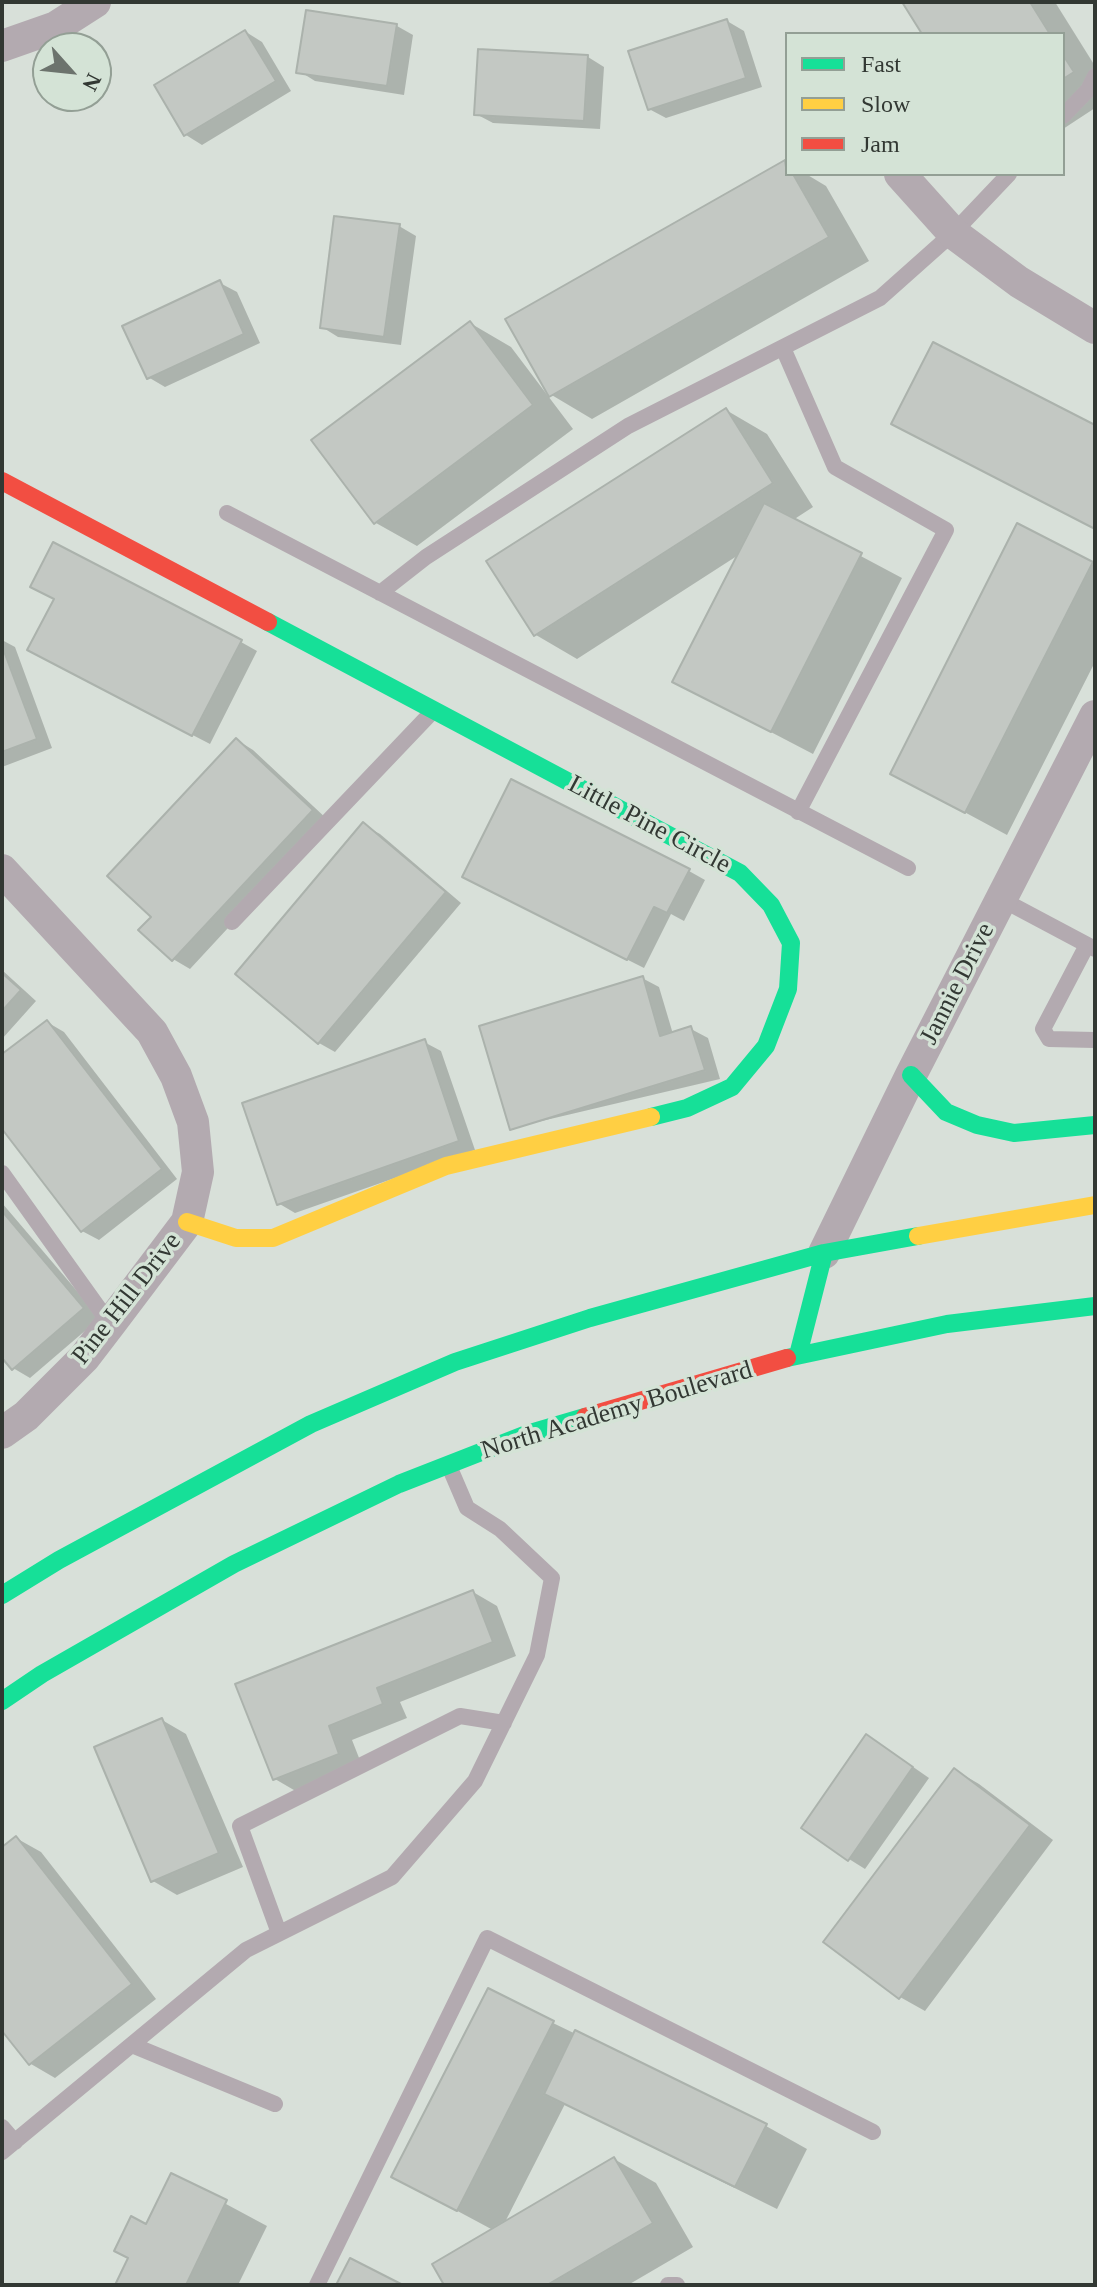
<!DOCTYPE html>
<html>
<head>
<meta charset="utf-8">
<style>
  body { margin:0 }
  #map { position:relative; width:1097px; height:2287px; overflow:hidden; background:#d8e0d9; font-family:"Times New Roman",serif }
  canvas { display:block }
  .frame { position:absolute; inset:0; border:4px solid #323833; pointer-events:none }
  .legend { position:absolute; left:785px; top:32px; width:280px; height:144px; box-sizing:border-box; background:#d4e3d6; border:2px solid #939f95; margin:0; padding:10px 14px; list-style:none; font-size:24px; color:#323833 }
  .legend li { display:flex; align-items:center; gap:16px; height:40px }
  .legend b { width:40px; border:2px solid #939f95 }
  .north { position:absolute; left:32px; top:32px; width:80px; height:80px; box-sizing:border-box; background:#d4e3d6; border:2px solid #939f95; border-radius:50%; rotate:117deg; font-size:22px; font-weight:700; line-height:32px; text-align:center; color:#323833 }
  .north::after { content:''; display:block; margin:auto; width:28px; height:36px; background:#6c736d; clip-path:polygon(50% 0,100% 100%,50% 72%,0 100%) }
</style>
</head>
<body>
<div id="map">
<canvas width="1097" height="2287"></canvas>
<div class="frame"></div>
<ul class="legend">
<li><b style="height:10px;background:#16e098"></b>Fast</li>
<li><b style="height:10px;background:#ffcf43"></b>Slow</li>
<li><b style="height:10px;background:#f24e42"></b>Jam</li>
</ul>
<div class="north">N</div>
</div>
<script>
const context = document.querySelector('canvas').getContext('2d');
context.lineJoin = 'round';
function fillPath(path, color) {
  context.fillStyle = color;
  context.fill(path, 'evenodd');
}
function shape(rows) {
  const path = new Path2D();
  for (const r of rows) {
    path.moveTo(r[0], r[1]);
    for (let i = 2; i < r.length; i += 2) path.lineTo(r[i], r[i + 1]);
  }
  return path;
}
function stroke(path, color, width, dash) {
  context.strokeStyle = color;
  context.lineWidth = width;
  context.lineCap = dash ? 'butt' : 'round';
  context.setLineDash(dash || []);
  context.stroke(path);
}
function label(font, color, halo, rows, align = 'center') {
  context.font = font + ' "Times New Roman",serif';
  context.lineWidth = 7;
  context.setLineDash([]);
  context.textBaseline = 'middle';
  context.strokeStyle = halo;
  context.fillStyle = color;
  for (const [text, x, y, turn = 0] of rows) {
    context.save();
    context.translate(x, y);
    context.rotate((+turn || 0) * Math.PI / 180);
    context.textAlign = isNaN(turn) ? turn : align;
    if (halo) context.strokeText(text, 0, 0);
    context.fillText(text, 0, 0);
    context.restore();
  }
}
fillPath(shape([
  [904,2,1055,2,1095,66,1095,108,1063,129,1063,34,925,34],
  [727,21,744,31,762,87,666,118,649,109],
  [397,26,413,35,404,95,315,81,299,71],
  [246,32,262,42,291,91,202,145,186,135],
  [588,57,604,67,600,129,493,123,476,114],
  [785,162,787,174,806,174,826,186,869,261,592,419,550,394],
  [399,226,416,236,401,345,338,337,322,327],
  [220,283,237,292,260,343,165,387,148,377],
  [470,323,511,347,573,429,417,546,376,523],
  [726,410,767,434,813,507,793,520,902,578,813,754,675,682,740,554,577,659,536,635],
  [1018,526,1095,566,1095,662,1007,835,892,773],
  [2,640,15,647,52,748,2,767],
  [241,642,257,651,210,744,46,659],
  [237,740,253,750,328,820,190,969,173,959,154,917],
  [363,825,380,834,461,903,335,1052,319,1043],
  [689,871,705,880,684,921,671,914,644,968,481,886],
  [2,970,36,1001,2,1039],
  [642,978,659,987,673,1034,691,1029,708,1038,720,1079,512,1128],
  [47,1022,64,1032,177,1179,99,1240,82,1231,2,1126,2,1057],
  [424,1042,441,1051,475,1150,295,1213,278,1203],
  [2,1203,100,1318,30,1378,13,1368,2,1355],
  [473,1592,497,1606,516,1656,400,1702,407,1718,352,1740,363,1768,299,1793,275,1779,238,1685],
  [162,1720,186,1734,243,1867,177,1895,153,1881],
  [883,1746,929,1778,865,1869,849,1859],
  [955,1770,979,1784,1053,1840,925,2011,900,1997,826,1941],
  [16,1838,41,1852,156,1999,55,2078,31,2064,2,2027,2,1849],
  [553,2023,766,2126,807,2149,777,2209,565,2104,504,2224,614,2159,656,2183,693,2247,628,2285,447,2285,493,2230,394,2177],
  [172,2175,267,2226,238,2285,118,2285]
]), '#0003');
const building = shape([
  [902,2,1030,2,1050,34,922,34,902,2],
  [306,10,397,24,387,86,296,73,306,10],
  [727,19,746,78,648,110,628,51,727,19],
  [245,30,276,81,184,136,154,85,245,30],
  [478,49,588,55,584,121,474,115,478,49],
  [1063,55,1074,72,1063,79,1063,55],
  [785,160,787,174,793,174,829,237,549,397,505,319,785,160],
  [334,216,400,224,384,337,320,328,334,216],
  [220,280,244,334,147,379,122,326,220,280],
  [470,321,533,405,374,524,311,440,470,321],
  [933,342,1095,425,1095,529,891,424,933,342],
  [726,408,773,483,534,636,486,561,726,408],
  [764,503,862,553,771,732,672,682,764,503],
  [1017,523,1093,562,965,813,890,774,1017,523],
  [53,542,242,640,192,736,27,650,54,599,30,587,53,542],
  [2,646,37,739,2,752,2,646],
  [236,738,313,810,172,961,138,930,151,917,107,876,236,738],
  [511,779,690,869,667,913,654,907,627,960,462,877,511,779],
  [363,822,446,892,318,1044,235,974,363,822],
  [2,973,21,990,2,1011,2,973],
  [643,976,660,1036,691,1026,705,1070,510,1130,479,1026,643,976],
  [47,1020,162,1169,81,1232,2,1129,2,1054,47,1020],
  [425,1039,459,1141,277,1205,242,1103,425,1039],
  [2,1211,84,1308,12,1370,2,1358,2,1211],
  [473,1590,493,1642,377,1688,383,1704,329,1726,339,1754,273,1780,235,1684,473,1590],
  [162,1718,219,1853,151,1882,94,1747,162,1718],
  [866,1734,913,1767,848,1861,801,1828,866,1734],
  [954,1768,1030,1825,899,1999,823,1942,954,1768],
  [16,1836,132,1984,29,2065,2,2031,2,1847,16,1836],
  [488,1988,554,2021,457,2211,391,2177,488,1988],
  [575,2030,767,2124,735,2187,544,2094,575,2030],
  [614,2157,653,2223,547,2285,444,2285,432,2264,614,2157],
  [171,2173,227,2200,186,2285,115,2285,128,2258,114,2251,131,2216,146,2224,171,2173],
  [350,2258,403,2285,336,2285,350,2258]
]);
fillPath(building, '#c3c8c3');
stroke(building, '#abb2ac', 2);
stroke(shape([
  [1063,116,1088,90,1095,76],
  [783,348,835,467,946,530,798,812],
  [227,513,908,868],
  [380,593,426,557,628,426,880,298,953,233,1009,174],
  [1001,899,1095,949],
  [232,922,433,711],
  [1087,945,1043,1029,1049,1039,1095,1040],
  [2,1173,110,1324],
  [279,1933,240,1826,460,1716,504,1723],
  [132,2045,275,2104],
  [2,2127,15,2142],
  [2,2152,246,1950,392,1877,475,1781,537,1655,552,1578,500,1529,467,1508,449,1466],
  [317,2285,487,1938,873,2132],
  [668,2285,677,2285]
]), '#b3aab0', 16);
stroke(shape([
  [2,46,56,27,95,2],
  [900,174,953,233,1019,282,1095,328],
  [2,870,152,1032,176,1076,193,1122,198,1172,187,1222,110,1324,84,1358,26,1416,2,1433],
  [824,1253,911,1075,1095,716]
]), '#b3aab0', 32);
stroke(shape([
  [268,622,740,873,771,905,791,943,788,989,766,1046,732,1087,687,1108,651,1117],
  [911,1075,946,1112,977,1125,1014,1133,1095,1125],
  [798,1355,824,1253],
  [787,1358,947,1324,1095,1306],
  [2,1595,59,1560,311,1424,455,1362,590,1318,824,1253,918,1236],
  [2,1701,42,1674,234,1564,399,1484,527,1434,585,1417]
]), '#16e098', 18);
stroke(shape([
  [187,1222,236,1238,273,1238,446,1166,651,1117],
  [918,1236,1095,1205]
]), '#ffcf43', 18);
stroke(shape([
  [2,481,268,622],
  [585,1417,787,1358]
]), '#f24e42', 18);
label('26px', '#323833', '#d4e3d6', [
  ["Little Pine Circle",649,825,28],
  ["Jannie Drive",958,984,-63],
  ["Pine Hill Drive",127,1299,-52],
  ["North Academy Boulevard",617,1411,-17]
]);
</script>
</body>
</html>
